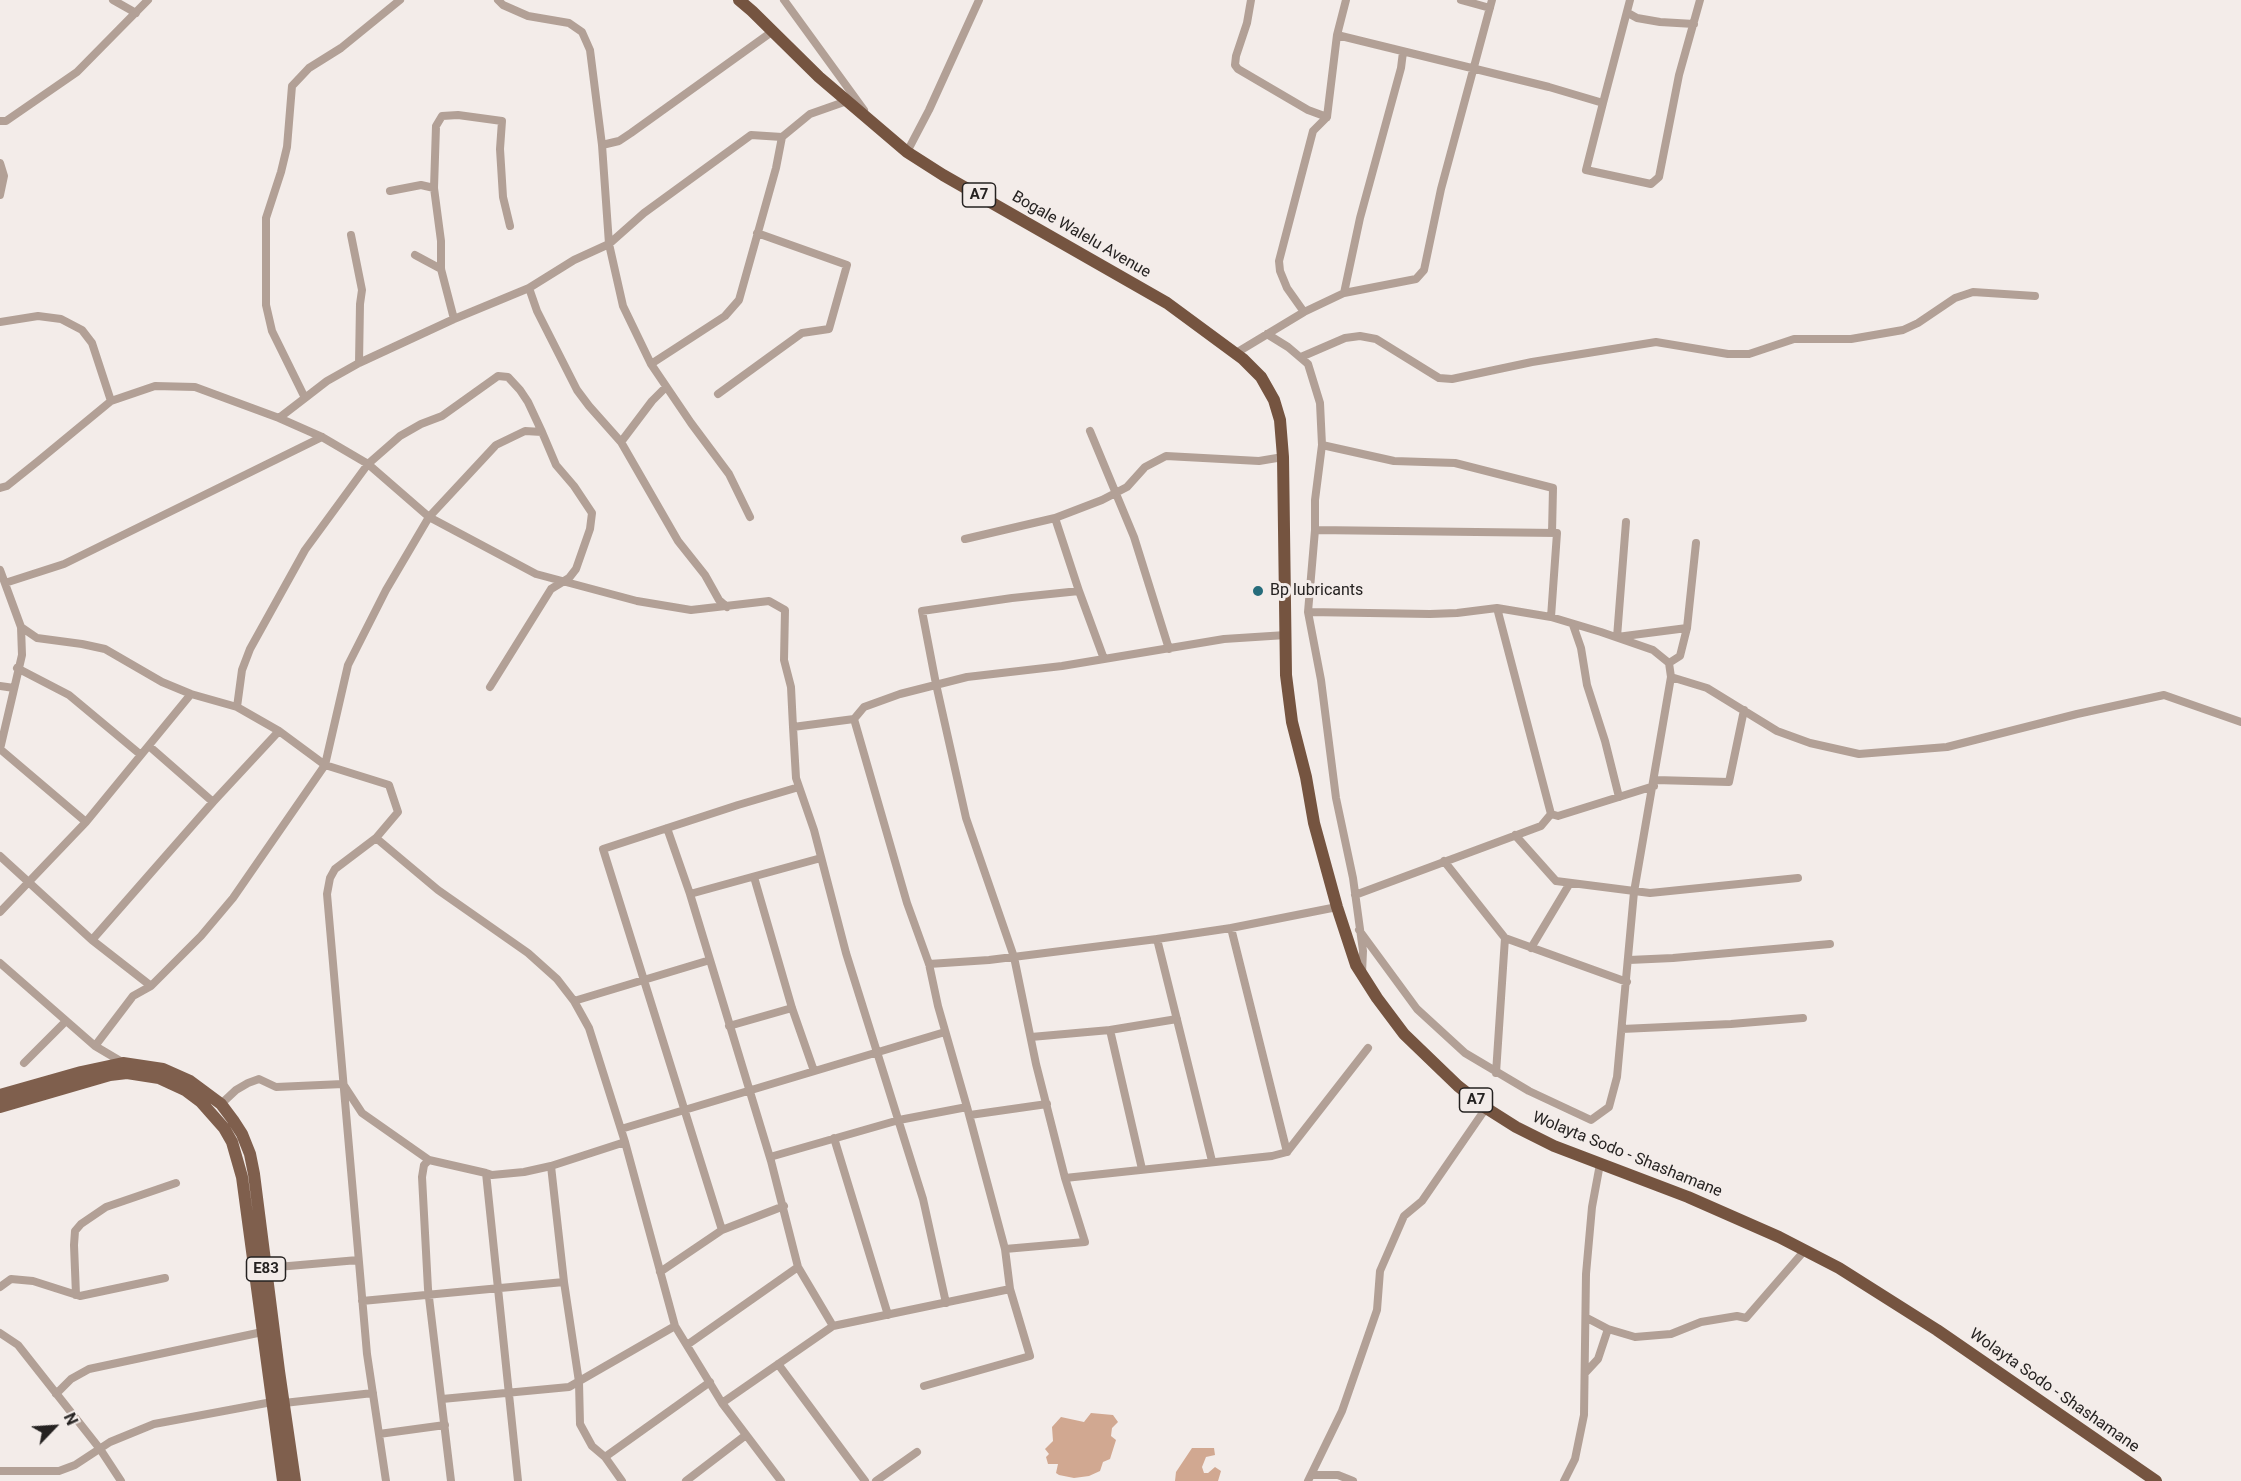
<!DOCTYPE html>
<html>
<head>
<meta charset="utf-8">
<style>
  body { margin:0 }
  #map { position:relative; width:2241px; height:1481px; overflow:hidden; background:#f3ece9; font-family:Roboto,sans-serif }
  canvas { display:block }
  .north { position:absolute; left:24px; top:1397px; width:60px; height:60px; -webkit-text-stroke:4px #f3ece9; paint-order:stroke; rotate:65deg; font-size:16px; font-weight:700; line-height:24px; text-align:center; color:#252221 }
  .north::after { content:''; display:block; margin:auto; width:21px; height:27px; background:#252221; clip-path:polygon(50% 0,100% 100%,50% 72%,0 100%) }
</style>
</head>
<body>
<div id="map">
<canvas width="2241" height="1481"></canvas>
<div class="north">N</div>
</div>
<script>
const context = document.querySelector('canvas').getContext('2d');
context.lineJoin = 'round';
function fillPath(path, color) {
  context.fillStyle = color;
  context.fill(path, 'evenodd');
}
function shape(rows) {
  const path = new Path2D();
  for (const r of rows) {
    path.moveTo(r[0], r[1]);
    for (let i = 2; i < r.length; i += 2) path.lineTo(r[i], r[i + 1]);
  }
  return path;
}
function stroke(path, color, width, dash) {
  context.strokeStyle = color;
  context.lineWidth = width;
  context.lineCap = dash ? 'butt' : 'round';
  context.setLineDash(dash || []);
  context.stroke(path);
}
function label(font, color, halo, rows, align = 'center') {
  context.font = font + ' Roboto,sans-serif';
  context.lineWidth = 6;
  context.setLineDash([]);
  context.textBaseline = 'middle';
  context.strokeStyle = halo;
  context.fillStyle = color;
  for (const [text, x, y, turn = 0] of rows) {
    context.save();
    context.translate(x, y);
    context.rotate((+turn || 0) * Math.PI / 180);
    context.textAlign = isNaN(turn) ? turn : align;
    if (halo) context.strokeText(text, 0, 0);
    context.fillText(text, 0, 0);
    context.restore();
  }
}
fillPath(shape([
  [1091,1413,1113,1415,1118,1422,1112,1428,1111,1436,1116,1440,1110,1459,1103,1462,1100,1471,1089,1476,1074,1478,1059,1475,1056,1473,1058,1464,1048,1464,1046,1457,1049,1454,1045,1449,1053,1441,1052,1427,1061,1417,1084,1422],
  [1192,1448,1214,1448,1215,1455,1206,1457,1202,1467,1204,1473,1208,1473,1215,1467,1221,1471,1218,1481,1175,1481,1176,1472]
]), '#d1a891');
stroke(shape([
  [113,0,136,13],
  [498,0,503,5,528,16,569,23,582,32,590,50,602,145],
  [784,0,864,110],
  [1251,0,1247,23,1236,56,1235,65,1238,69,1308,110,1327,117],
  [1461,0,1490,8],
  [1628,13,1637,18,1660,22,1694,24],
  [1337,35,1549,87,1603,103,1586,170,1651,184,1659,177,1679,75,1700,0],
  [1603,103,1630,0],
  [0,121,6,121,77,72,148,0],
  [907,152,929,110,979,0],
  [0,163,4,176,0,195],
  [390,191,421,185,434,188],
  [351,235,362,290,360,304,359,363],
  [415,255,441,269],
  [529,288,537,311,577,390,589,406,621,442],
  [1344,293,1360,218,1401,68,1403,52],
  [1304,312,1287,288,1280,271,1279,261,1313,131,1327,117,1337,35,1346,0],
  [454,319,441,269,441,241,434,188,436,126,442,116,458,115,502,121,500,149,503,197,510,226],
  [0,322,38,316,61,319,82,330,92,343,111,401],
  [1267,334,1288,347,1308,364,1320,403,1322,445,1315,500,1315,530,1308,612,1321,680,1336,798,1353,878,1363,951,1362,973],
  [1236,353,1304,312,1344,293,1416,279,1424,270,1441,189,1492,0],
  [1301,357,1345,338,1360,336,1376,339,1439,378,1452,379,1532,362,1656,342,1728,354,1749,354,1794,339,1851,339,1903,330,1918,323,1955,298,1973,292,2035,296],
  [651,364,725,316,739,300,776,168,782,137],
  [666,387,652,401,621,442,678,541,705,575,719,600,727,607],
  [718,394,802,333,829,329,847,265,757,233],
  [305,398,327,381,359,363,454,319,529,288,574,260,609,244,644,213,751,135,782,137,810,114,847,101],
  [279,418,305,398,272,331,266,305,266,218,281,172,287,147,292,86,309,68,341,48,400,0],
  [1090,431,1134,537,1169,649],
  [1322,445,1394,461,1455,463,1553,488,1552,533],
  [0,488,7,486,37,462,111,401,155,386,195,387,279,418,322,437,368,464,429,517,536,574,637,601,691,610,769,601,785,610,784,660,791,687,793,727,854,719,907,903,929,964,938,1006,967,1107],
  [750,517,729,474,691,423,651,364,623,306,609,244,602,145,619,141,631,133,773,31],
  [1626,522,1617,637,1687,628],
  [1315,530,1557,533,1551,617],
  [965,539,1055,518],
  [0,570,21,627,22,655,0,749],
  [5,583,64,564,322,437],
  [1079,591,1104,659],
  [1308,612,1430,614,1457,613,1497,608,1551,617,1601,632,1653,650,1669,663,1671,677,1634,892,1617,1077,1609,1107,1591,1120,1529,1091,1465,1053,1417,1009,1359,930],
  [1573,625,1581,648,1587,685,1605,741,1619,797],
  [21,627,37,638,82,644,105,649,162,682,191,694,237,707,279,731,325,765,389,785,398,812,376,838,438,890,528,953,557,979,574,1001,589,1028,625,1142,675,1326,722,1403,781,1481],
  [1669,663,1680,656,1687,628,1696,543],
  [17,668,69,695,141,755],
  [1671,677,1707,688,1777,731,1810,743,1859,754,1947,747,2077,714,2164,695,2241,722],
  [0,686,14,688],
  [237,707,242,670,250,649,305,550,368,464,400,436,421,424,442,416,498,376,508,377,520,390,528,402,542,432],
  [854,719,864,707,900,694,967,677,1062,666,1224,639,1286,635],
  [793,727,796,778,814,830,846,953,923,1199,946,1303],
  [149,746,213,802],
  [0,749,86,822],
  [1655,780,1729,782,1744,710],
  [1551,814,1558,816,1654,786],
  [667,828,690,894,771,1161,798,1267,833,1326],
  [1515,835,1556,881,1650,893,1798,878],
  [376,838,335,869,330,878,327,894,367,1354,386,1481],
  [0,856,92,940,151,986,201,936,233,898,325,765,348,665,386,590,429,517,496,445,525,431,542,432,556,465,574,486,592,513,590,529,576,569,569,578,551,589,490,687],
  [1444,861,1505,938,1627,982],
  [754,877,792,1008,814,1071],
  [690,894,821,858],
  [1355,895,1541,826,1551,814,1497,608],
  [0,912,86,822,191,694],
  [1231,928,1287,1152],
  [1157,939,1212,1161],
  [92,940,213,802,279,731],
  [1531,948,1570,883],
  [1629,960,1673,958,1830,944],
  [0,963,95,1046,122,1062],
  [929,964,989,960,1157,939,1231,928,1337,907],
  [574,1001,710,960],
  [729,1026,792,1008],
  [1622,1029,1731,1024,1803,1018],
  [1110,1030,1142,1169],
  [1031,1037,1110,1030,1177,1019],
  [95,1046,133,996,151,986],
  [24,1063,66,1021],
  [1496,1073,1505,938],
  [221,1104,236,1090,248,1083,259,1079,276,1087,343,1084,362,1113,429,1160,486,1173,518,1481],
  [970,1115,1047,1104],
  [621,1129,945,1032],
  [834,1138,888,1315],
  [770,1157,899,1120,967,1107,1005,1249],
  [429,1160,424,1165,422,1177,428,1289,451,1481],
  [486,1173,492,1175,524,1172,551,1166,625,1142],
  [1065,1178,1036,1064,1014,957,966,818,936,684,922,611,1012,598,1079,591,1055,518,1102,500,1127,487,1145,467,1166,456,1259,461,1283,457],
  [722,1230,603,849,738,805,799,787],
  [266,1268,358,1260],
  [660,1272,722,1230,784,1206],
  [564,1282,579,1382,580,1424,592,1446,605,1457,710,1382],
  [0,1287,11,1279,33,1281,80,1296,165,1278],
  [76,1295,74,1245,75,1231,81,1224,106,1207,176,1183],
  [362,1301,564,1282,551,1166],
  [1587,1318,1608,1329,1635,1337,1671,1334,1701,1322,1737,1316,1746,1318,1805,1250],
  [0,1333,18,1345,100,1449,121,1481],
  [687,1345,798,1267],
  [778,1364,865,1481],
  [1585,1373,1598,1359,1608,1329],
  [924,1386,1030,1356,1010,1289],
  [56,1394,71,1379,89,1369,267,1331],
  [442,1399,569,1387,675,1326],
  [284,1403,373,1393],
  [722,1403,833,1326,1010,1289,1005,1249,1085,1242,1065,1178,1272,1156,1287,1152,1368,1048],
  [379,1434,445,1425],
  [605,1457,622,1481],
  [0,1471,59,1471,75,1465,110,1442,154,1424,272,1402],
  [1311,1475,1338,1475,1353,1481],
  [686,1481,746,1435],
  [876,1481,917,1452],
  [1308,1481,1342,1411,1377,1310,1380,1271,1404,1216,1422,1201,1486,1108],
  [1564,1481,1575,1459,1584,1415,1586,1274,1592,1207,1600,1164]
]), '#b2a096', 8);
stroke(shape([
  [0,1095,81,1072,123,1063,163,1069,190,1081,221,1104,233,1120,242,1134,250,1154,254,1174,279,1371,295,1481],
  [0,1107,110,1075,127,1073,159,1078,185,1090,201,1102,224,1128,232,1142,242,1177,283,1481]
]), '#7f5f4d', 12);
stroke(shape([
  [739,0,752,11,819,77,907,152,943,175,1167,303,1243,359,1261,377,1274,400,1280,420,1283,457,1286,675,1292,722,1306,777,1314,823,1337,907,1356,965,1377,998,1404,1034,1458,1086,1486,1108,1516,1127,1554,1146,1688,1197,1779,1237,1839,1268,1937,1330,2156,1481]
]), '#755440', 12);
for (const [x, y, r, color] of [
  [1258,591,6,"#266c7b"]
]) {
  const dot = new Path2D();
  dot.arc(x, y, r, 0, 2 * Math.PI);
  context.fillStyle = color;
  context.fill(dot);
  stroke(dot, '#f3ece9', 2);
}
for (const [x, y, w] of [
  [979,195,33],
  [1476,1100,33],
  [266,1269,39]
]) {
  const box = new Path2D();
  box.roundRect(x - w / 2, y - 12, w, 24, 4.5);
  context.fillStyle = '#f3ece9';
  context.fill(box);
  stroke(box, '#252221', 1.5);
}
label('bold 15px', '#252221', null, [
  ["A7",979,195],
  ["A7",1476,1100],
  ["E83",266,1269]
]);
label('16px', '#252221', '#f3ece9', [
  ["Bogale Walelu Avenue",1081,235,30],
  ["Wolayta Sodo - Shashamane",1627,1155,22],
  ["Wolayta Sodo - Shashamane",2054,1391,35]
]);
label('16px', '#252221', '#f3ece9', [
  ["Bp lubricants",1270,591]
], 'left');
</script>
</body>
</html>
